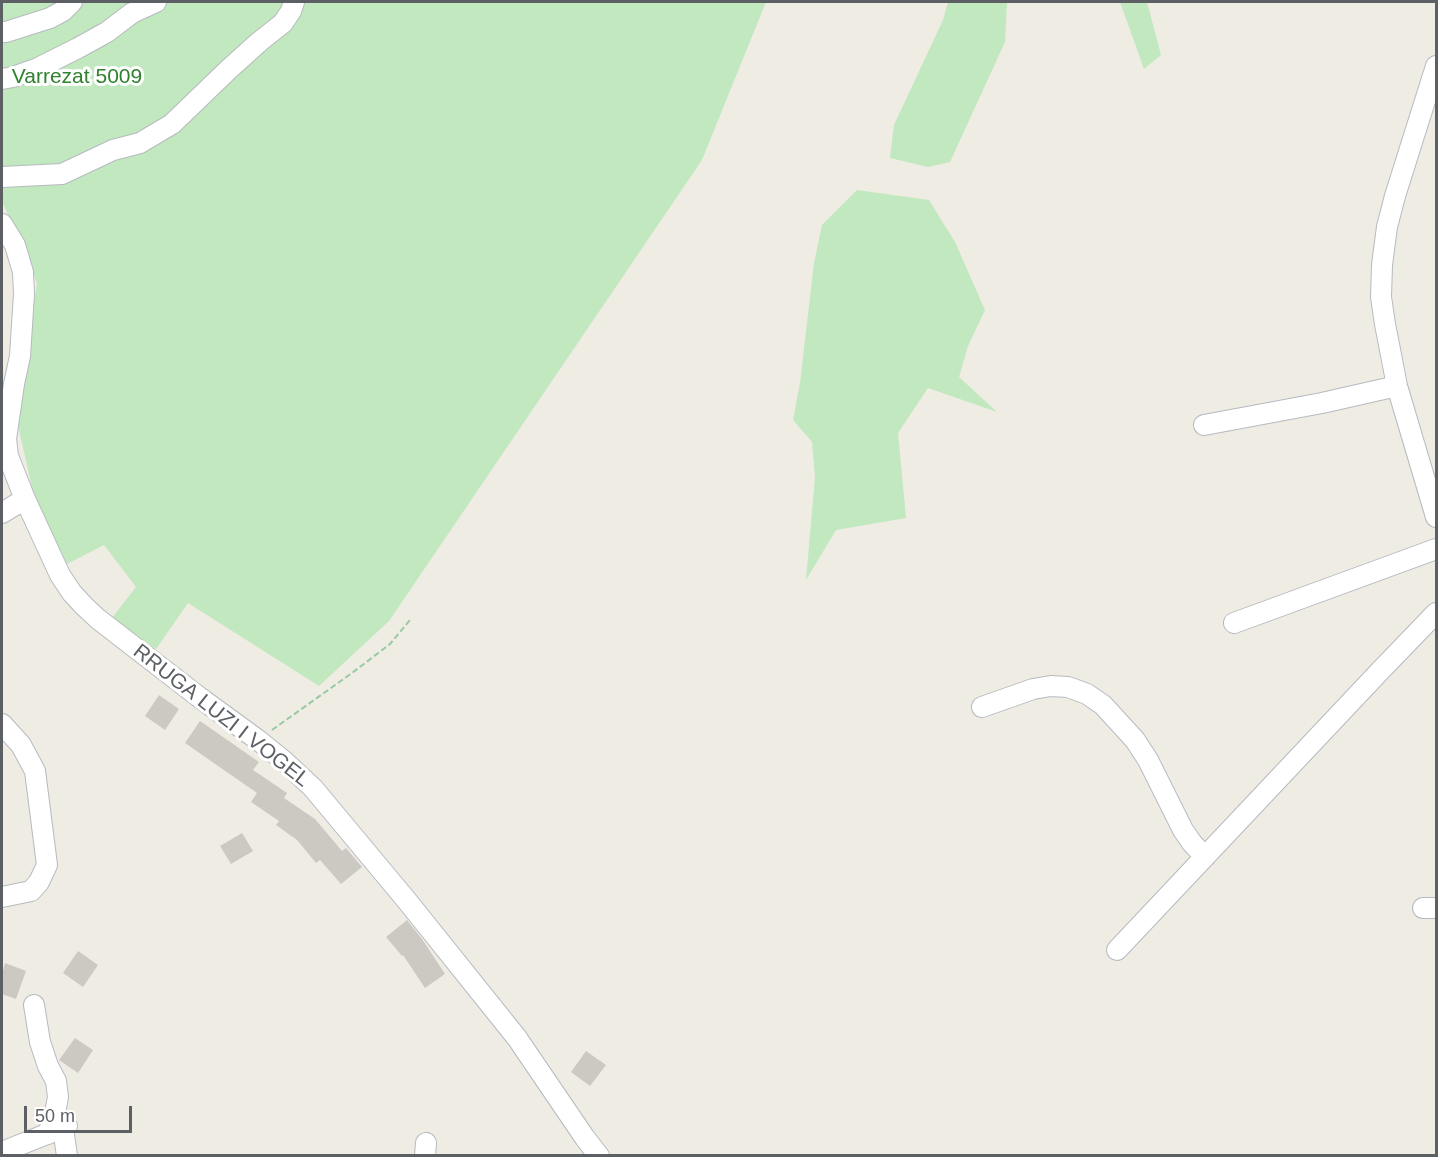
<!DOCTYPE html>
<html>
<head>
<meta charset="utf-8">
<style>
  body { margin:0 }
  #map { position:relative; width:1438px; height:1157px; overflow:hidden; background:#efece4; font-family:Arial,sans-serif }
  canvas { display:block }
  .frame { position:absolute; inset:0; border:3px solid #5c6065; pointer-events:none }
  .scale { position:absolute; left:24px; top:1106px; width:108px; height:27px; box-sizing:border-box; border:3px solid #5c6065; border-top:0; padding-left:8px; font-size:18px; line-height:21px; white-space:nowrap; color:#5c6065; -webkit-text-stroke:4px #fff; paint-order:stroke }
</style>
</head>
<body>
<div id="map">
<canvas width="1438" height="1157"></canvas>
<div class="frame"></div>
<div class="scale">50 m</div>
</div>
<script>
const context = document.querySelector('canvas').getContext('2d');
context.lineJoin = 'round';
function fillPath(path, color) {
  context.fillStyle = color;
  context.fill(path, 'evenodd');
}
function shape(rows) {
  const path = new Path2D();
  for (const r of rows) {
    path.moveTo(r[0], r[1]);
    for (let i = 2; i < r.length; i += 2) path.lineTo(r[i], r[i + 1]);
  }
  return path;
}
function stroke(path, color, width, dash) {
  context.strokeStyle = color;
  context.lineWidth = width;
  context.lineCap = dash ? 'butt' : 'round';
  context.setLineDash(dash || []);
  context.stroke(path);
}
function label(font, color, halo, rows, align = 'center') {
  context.font = font + ' Arial,sans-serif';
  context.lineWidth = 6;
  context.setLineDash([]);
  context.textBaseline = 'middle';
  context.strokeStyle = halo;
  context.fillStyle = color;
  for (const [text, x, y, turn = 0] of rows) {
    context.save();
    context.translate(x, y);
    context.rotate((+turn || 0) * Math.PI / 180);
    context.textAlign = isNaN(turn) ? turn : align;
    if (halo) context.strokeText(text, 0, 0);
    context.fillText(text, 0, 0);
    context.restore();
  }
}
fillPath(shape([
  [2,2,291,2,283,13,170,120,78,162,2,173],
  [293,2,766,2,702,160,389,621,319,686,188,603,156,649,112,618,136,587,104,545,67,564,34,496,16,417,37,283,2,201,2,186,68,181,137,151],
  [948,2,1007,2,1005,42,950,162,928,167,890,158,894,125,943,20],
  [1120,2,1147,2,1161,55,1144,69],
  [857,190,929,200,955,242,985,310,968,346,959,377,997,412,928,388,898,433,906,518,836,530,806,580,815,477,812,442,793,420,800,383,814,263,822,225]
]), '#c1e8be');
fillPath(shape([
  [159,695,179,709,165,730,145,716],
  [200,721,259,762,253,770,287,793,284,798,315,819,342,851,346,848,362,867,341,884,320,860,316,863,297,840,276,825,279,821,251,802,257,793,185,743],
  [242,833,253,851,231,864,220,846],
  [407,920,422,939,445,974,425,988,403,955,402,956,386,937],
  [78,951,98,965,83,987,63,973],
  [5,963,26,971,16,999,2,994,2,975],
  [75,1038,93,1050,78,1073,59,1060],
  [586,1051,606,1065,590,1086,571,1072]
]), '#ccc9c3');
const minor = shape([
  [2,32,6,32,50,18,63,11,72,2],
  [1436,66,1395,196,1387,227,1382,265,1381,297,1385,324,1397,386,1436,517],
  [2,79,13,77,36,69,78,48,107,32,132,13,156,2],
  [2,177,62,174,113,150,140,143,172,124,228,70,259,42,283,23,291,11,294,2],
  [2,224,15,245,23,272,24,294,20,356,14,384,6,439,8,456,25,499,60,575,72,593,84,606,98,619,199,697,258,740,284,761,313,788,408,902,517,1038,585,1138,599,1156],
  [1204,425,1322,403,1397,386],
  [2,513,25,499],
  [1234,623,1436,549],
  [982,707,1033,689,1051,686,1068,687,1087,694,1103,705,1135,740,1148,760,1183,830,1192,843,1205,857],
  [2,724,21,745,35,771,47,865,39,882,31,891,2,897],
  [1423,908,1436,908],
  [1117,950,1380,671,1436,613],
  [34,1005,40,1042,48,1066,56,1081,58,1097,55,1113,48,1134],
  [63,1128,67,1156],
  [2,1152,67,1126],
  [425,1156,426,1143]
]);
stroke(minor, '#b6babf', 22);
stroke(shape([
  [272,730,352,673,390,644,410,620]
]), '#97caa3', 2, [6, 3]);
stroke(minor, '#fff', 20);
label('21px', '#2f822e', '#fff', [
  ["Varrezat 5009",77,77]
]);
label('21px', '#5c6065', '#fff', [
  ["RRUGA LUZI I VOGEL",221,716,38]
]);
</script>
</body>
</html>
